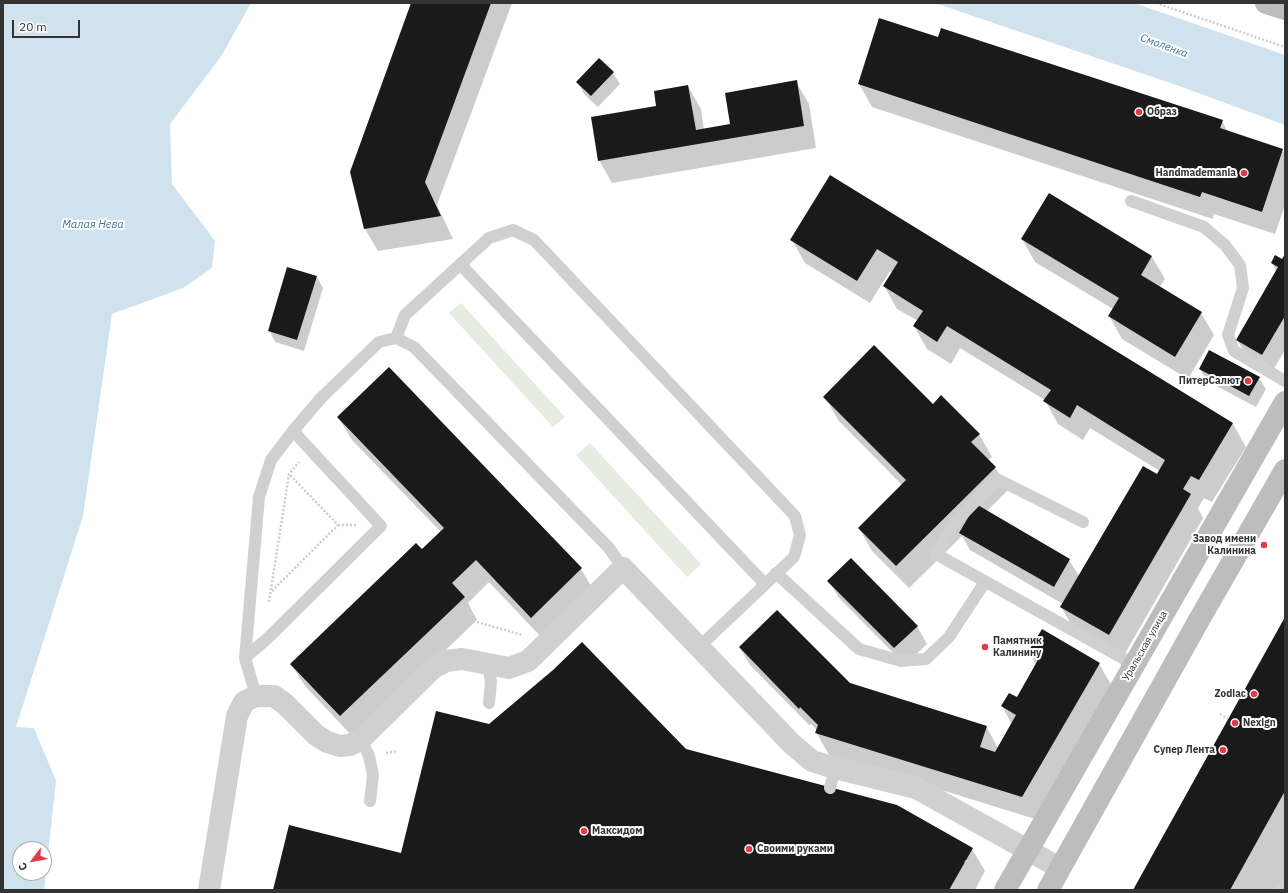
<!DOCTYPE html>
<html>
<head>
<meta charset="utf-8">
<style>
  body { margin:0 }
  #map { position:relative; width:1288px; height:893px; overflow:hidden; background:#fff; font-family:"IBM Plex Sans",sans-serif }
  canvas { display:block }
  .frame { position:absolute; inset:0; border:4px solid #333; pointer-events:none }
  .north { position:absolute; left:12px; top:841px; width:40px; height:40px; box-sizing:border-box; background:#fff; border:1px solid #adadad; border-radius:50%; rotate:238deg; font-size:11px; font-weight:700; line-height:16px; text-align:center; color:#333 }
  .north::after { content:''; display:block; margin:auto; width:14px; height:18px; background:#e63946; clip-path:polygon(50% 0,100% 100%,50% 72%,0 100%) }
  .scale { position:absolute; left:12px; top:20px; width:68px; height:18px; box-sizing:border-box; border:2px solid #333; border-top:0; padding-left:5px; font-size:12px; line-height:14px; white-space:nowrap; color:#333; -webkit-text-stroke:3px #fff; paint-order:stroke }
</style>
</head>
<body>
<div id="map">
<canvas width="1288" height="893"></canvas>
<div class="frame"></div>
<div class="north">С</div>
<div class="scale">20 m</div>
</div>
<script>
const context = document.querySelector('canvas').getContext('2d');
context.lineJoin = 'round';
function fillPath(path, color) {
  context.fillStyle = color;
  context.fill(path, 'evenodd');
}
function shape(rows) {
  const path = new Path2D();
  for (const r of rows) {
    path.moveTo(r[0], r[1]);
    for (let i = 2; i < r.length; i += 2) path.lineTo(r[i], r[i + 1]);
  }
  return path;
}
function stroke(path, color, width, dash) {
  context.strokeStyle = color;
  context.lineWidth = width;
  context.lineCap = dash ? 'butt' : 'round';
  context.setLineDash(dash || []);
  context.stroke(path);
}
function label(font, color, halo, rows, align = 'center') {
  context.font = font + ' "IBM Plex Sans",sans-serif';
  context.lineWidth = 4;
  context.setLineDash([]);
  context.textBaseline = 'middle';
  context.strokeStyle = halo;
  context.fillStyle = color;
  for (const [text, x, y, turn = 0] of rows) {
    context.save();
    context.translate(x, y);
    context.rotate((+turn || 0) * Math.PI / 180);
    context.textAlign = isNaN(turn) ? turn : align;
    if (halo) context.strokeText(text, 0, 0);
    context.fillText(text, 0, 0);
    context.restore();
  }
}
fillPath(shape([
  [461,303,565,417,553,427,449,313],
  [590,443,701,564,687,577,576,455]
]), '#e6ecdf');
fillPath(shape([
  [3,3,251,3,222,55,170,124,172,184,215,241,212,268,183,288,112,314,83,516,16,727,34,728,56,781,44,890,3,890],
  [20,849,44,849,44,873,20,873],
  [935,3,1134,3,1285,55,1285,125,1182,87]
]), '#cfe2ee');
fillPath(shape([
  [412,3,512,3,437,205,453,239,378,251,365,229],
  [939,38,1222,121,1228,132,1282,150,1285,154,1285,205,1275,234,1214,214,1213,219,872,107,859,84],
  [613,73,620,84,598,107,584,94,577,82],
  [796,82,809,104,816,148,612,183,599,160,657,107,688,86,701,109,704,130,731,125],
  [831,176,1233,424,1246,447,1212,502,1204,498,1198,508,1203,518,1123,657,1074,629,1061,607,1063,604,970,550,962,536,909,588,872,551,859,528,902,485,838,420,825,397,933,405,979,434,992,457,988,460,995,467,1008,490,987,511,1069,560,1079,576,1160,471,1090,428,1083,440,1058,424,1045,400,960,348,951,364,927,349,914,326,918,321,897,309,884,286,892,273,890,271,870,303,805,263,792,240],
  [1022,239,1152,257,1165,279,1159,288,1201,313,1214,335,1188,379,1122,339,1109,316,1113,309,1035,262],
  [1285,256,1285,350,1272,372,1247,357,1237,340,1276,271,1272,263,1283,260],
  [317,277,323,288,304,351,275,342,269,330],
  [389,368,581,569,594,591,544,640,489,582,468,603,477,620,354,738,305,686,291,664,441,532,352,440,338,417],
  [1200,369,1259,378,1266,389,1256,407,1207,381],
  [829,581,917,626,927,644,905,665,839,598],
  [1285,619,1285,886,1283,890,1134,890],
  [740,648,986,726,998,748,1012,725,1002,706,1009,695,1017,699,1036,665,1029,652,1099,664,1112,686,1035,819,829,755,816,732,817,730,811,724,809,725,750,665],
  [489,726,686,749,972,849,985,871,975,890,274,890,401,856]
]), '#0003');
fillPath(shape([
  [411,3,491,3,425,182,441,216,364,229,350,172],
  [879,18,938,37,941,28,1223,120,1220,128,1283,149,1262,212,1202,192,1200,197,858,84],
  [599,58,614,72,591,96,576,82],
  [797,80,804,126,598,161,591,117,656,106,654,91,688,85,696,130,730,124,725,93],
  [830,175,1233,423,1199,480,1191,476,1183,489,1191,494,1109,635,1060,607,1143,466,1157,474,1165,460,1077,405,1070,418,1043,401,1051,390,947,326,937,342,913,326,923,311,883,286,898,262,877,249,857,281,790,240],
  [1049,193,1152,256,1141,275,1202,312,1175,357,1108,316,1119,298,1021,239],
  [1285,254,1285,316,1262,355,1236,340,1278,267,1271,263,1275,255,1282,259],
  [287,267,317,276,297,340,268,331],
  [874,345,933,404,941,395,980,434,971,442,996,467,896,566,858,528,906,480,823,397],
  [1209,350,1260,377,1249,396,1199,369],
  [389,367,582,568,531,618,476,560,452,583,465,597,340,716,290,664,416,543,422,549,444,528,337,417],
  [976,504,1070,559,1054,587,959,533],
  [851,558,918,626,894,648,827,581],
  [777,610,850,683,987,726,980,747,995,752,1016,715,1001,706,1009,693,1017,697,1039,658,1028,652,1042,629,1100,663,1022,797,815,733,818,725,800,707,799,709,739,647],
  [1285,617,1285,791,1230,890,1133,890],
  [582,642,686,749,897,805,973,848,949,890,273,890,289,825,401,853,436,711,489,724,553,670]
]), '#1a1a1a');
stroke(shape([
  [1156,3,1285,47],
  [338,525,356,525],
  [272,591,338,525,290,475],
  [269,602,289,474,299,462],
  [449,637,467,619,522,635],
  [1220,714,1228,719],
  [386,753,397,751],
  [965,861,968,863]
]), '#cdcdcd', 2.5, [2, 2]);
stroke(shape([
  [1131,201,1204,227,1225,245,1240,265,1243,288,1228,335,1234,351,1285,381],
  [460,264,765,584],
  [396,338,405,315,489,238,513,230,534,240,795,516,800,535,794,557,699,647],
  [1083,522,997,479,955,522,936,554,1135,665],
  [776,573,859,649,901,661,926,659,949,637,985,582],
  [245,658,270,636,381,526,293,431],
  [488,665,491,682,489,703],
  [256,696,245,658,259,497,271,460,293,431,321,398,379,342,396,338,414,347,609,548,623,568],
  [361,739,369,756,373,775,370,801],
  [830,788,835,768],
  [1282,890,1285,885]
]), '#d0d0d0', 12);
stroke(shape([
  [209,890,237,716,244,702,256,696,274,696,285,704,316,735,327,742,340,746,350,745,361,739,433,668,446,661,462,659,509,668,528,661,623,568,791,743,812,761,835,768,916,788,1060,868]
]), '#d0d0d0', 22);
stroke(shape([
  [1266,3,1285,9],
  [1005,890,1285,402],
  [1048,890,1199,620,1285,470]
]), '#bdbdbd', 22);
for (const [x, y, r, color] of [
  [1139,112,4,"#e63946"],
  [1244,173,4,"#e63946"],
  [1248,381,4,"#e63946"],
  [1264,545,4,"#e63946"],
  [985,647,4,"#e63946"],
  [1254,694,4,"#e63946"],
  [1235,723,4,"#e63946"],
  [1223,750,4,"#e63946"],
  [584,831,4,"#e63946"],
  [749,849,4,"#e63946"]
]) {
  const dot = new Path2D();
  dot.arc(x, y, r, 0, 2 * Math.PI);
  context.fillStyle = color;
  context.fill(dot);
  stroke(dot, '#fff', 1.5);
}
label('bold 10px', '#333', '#fff', [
  ["Образ",1147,112],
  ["Handmademania",1236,173,"right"],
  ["ПитерСалют",1240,381,"right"],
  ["Завод имени",1256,539,"right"],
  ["Калинина",1256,551,"right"],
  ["Памятник",993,641],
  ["Калинину",993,653],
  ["Zodiac",1246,694,"right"],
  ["Nexign",1243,723],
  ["Супер Лента",1215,750,"right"],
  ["Максидом",592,831],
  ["Своими руками",757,849]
], 'left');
label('10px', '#333', '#fff', [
  ["Уральская улица",1145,646,-60]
]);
label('italic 11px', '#3f7597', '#fff', [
  ["Смоленка",1164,46,20],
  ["Малая Нева",93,225]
]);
</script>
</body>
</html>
